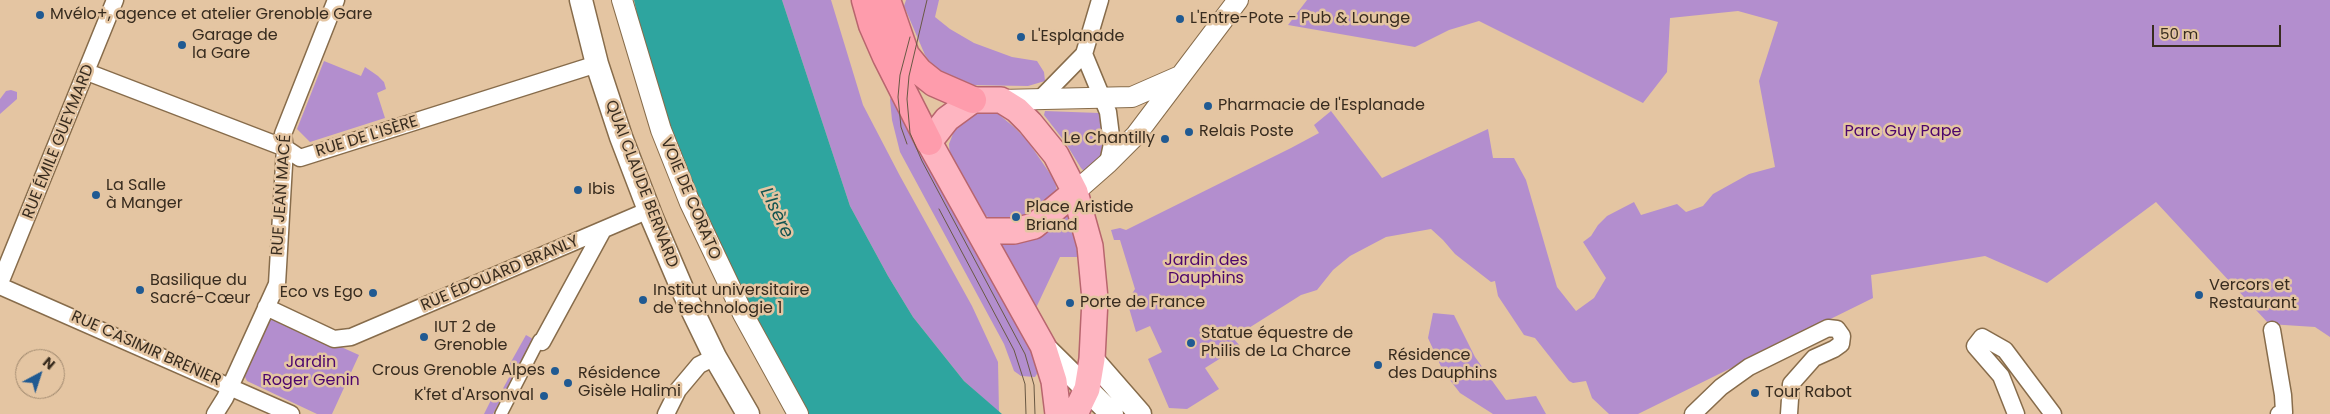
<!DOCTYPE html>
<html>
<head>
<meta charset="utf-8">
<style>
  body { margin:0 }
  #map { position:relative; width:2330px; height:414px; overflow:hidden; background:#e4c5a2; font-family:Poppins,sans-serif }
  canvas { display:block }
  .north { position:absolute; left:15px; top:349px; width:50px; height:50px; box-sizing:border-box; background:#e4c5a2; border:1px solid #9f886e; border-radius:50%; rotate:40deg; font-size:14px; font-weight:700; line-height:20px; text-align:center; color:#382c1f }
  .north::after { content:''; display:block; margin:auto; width:18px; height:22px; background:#205a92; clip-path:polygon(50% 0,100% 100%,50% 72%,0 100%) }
  .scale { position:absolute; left:2152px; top:25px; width:129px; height:22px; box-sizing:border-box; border:2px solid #382c1f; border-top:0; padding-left:6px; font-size:15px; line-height:18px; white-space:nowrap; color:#382c1f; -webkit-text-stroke:4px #e4c5a2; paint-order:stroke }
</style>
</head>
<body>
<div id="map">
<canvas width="2330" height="414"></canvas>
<div class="north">N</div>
<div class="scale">50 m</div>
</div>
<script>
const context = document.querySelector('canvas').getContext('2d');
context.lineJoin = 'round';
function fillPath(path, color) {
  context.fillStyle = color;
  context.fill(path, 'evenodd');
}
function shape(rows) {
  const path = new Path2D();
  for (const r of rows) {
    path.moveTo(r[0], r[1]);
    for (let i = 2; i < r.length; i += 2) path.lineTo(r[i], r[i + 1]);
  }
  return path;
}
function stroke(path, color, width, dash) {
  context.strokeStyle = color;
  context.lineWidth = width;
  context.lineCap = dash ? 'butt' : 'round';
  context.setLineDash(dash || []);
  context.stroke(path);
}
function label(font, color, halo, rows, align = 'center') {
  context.font = font + ' Poppins,sans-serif';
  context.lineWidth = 5;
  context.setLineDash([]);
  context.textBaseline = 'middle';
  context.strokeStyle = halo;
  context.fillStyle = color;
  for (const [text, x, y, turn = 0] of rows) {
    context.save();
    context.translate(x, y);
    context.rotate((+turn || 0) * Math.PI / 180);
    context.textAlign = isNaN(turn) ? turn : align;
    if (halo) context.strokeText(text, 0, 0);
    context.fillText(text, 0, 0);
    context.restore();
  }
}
fillPath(shape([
  [782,0,831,0,863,105,900,176,972,306,998,362,999,412,964,381,913,317,888,276,850,206],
  [906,0,939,0,935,17,950,29,974,43,1012,57,1037,61,1044,72,1045,81,1028,86,968,85,936,70,925,55,904,6],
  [1307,0,2330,0,2330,337,2315,327,2269,324,2156,202,2047,283,1985,256,1871,275,1873,298,1638,414,1609,414,1592,398,1586,381,1573,383,1569,381,1535,338,1524,335,1498,296,1495,281,1491,282,1455,254,1443,240,1431,229,1386,237,1350,256,1333,270,1317,290,1301,295,1233,338,1240,346,1205,368,1219,389,1187,409,1169,408,1148,359,1162,352,1150,326,1136,332,1129,308,1132,306,1130,297,1135,289,1120,240,1114,240,1111,230,1120,228,1126,230,1291,148,1319,133,1314,125,1331,111,1382,178,1488,129,1493,158,1514,158,1526,180,1557,287,1576,311,1594,298,1606,278,1583,242,1591,236,1598,225,1607,216,1634,202,1641,215,1677,204,1686,212,1703,206,1713,194,1749,174,1775,167,1759,81,1778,22,1738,11,1670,18,1667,72,1643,103,1479,21,1449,30,1415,47,1288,25],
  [324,61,361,76,365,67,378,76,384,82,386,89,377,93,385,118,310,142,297,129],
  [11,90,17,92,17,99,0,114,0,99,6,91],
  [892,91,1040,369,1035,377,1021,376,1014,371,1004,344,900,152,892,120,890,100],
  [1045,111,1099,113,1101,116,1106,144,1100,158,1084,171,1081,168,1065,142,1044,115],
  [979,112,997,113,1014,127,1027,140,1055,181,1057,191,1025,220,995,221,981,213,950,157,949,144,956,126,964,117],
  [1066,210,1075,236,1078,257,1060,257,1035,310,997,242],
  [1433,313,1454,315,1475,357,1506,400,1536,396,1546,414,1493,414,1460,393,1443,371,1428,338],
  [268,314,359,355,332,414,317,414,247,381,243,373],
  [526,335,533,339,493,414,484,414,495,392,500,394,512,372,507,369]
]), '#b38ece');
fillPath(shape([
  [634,0,782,0,850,206,888,276,913,317,964,381,1002,414,806,414,728,269,653,91]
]), '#2ea59f');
const pedestrian = shape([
  [501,414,539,340]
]);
const minor = shape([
  [1084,54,1108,112,1112,144,1108,163],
  [87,72,285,148,300,158,597,64],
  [1040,99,1084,54,1100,0],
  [0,283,115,0],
  [0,286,291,414],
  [266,307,334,339,351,337,649,210],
  [2272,330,2283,395,2284,412,2279,414],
  [542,342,603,230],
  [215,414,225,398,277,284,285,148,283,134,336,0],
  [666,414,678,390,699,365,715,357],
  [1693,414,1721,387,1749,367,1828,328,1837,329,1842,336,1841,344,1834,349,1814,358,1791,384,1789,414],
  [2016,414,2001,376,1975,346,1982,337,2005,350,2053,414]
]);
const tertiary = shape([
  [622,0,661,130,690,203,743,314,798,414],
  [1001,100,1132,97,1180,76],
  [1075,192,1108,163,1136,135,1238,0]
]);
const secondary = shape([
  [581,0,597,64,621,137,652,218,684,293,715,357,748,414],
  [1043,346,1112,414],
  [1092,359,1140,414]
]);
const primary = shape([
  [979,231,1014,231,1034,226,1075,192],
  [1058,414,1054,381,1043,346,929,142,947,119,973,100,1001,100,1017,110,1030,123,1056,155,1075,192,1090,246,1095,299,1092,359,1087,389,1075,414]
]);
const trunk = shape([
  [865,0,872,25,886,57,929,142],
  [887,0,906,55,919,71,934,83,973,100]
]);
stroke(pedestrian, '#876c4b', 14);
stroke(minor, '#876c4b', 19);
stroke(tertiary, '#876c4b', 22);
stroke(secondary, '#876c4b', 25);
stroke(primary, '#b8656e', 28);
stroke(trunk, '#b8656e', 29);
stroke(pedestrian, '#fff', 11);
stroke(minor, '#fff', 16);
stroke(tertiary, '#fff', 20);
stroke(secondary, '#fff', 22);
stroke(primary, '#feb5c1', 25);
stroke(trunk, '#fe9cac', 26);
stroke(shape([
  [927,0,909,76,907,99,910,133,922,161,1025,354,1034,385,1035,414],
  [907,144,901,127,898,97,900,75,910,37],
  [939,209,1014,350,1025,384,1026,414]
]), '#695844', 1);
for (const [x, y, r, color] of [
  [40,15,5,"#205a92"],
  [1180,19,5,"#205a92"],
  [1021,37,5,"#205a92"],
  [182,45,5,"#205a92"],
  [1208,106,5,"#205a92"],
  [1189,132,5,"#205a92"],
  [1165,139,5,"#205a92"],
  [578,190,5,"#205a92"],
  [96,195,5,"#205a92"],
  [1016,217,5,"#205a92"],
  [140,290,5,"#205a92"],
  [373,293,5,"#205a92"],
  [2199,295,5,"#205a92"],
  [643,300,5,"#205a92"],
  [1070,303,5,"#205a92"],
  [424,337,5,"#205a92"],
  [1191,343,5,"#205a92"],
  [1378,365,5,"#205a92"],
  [555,371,5,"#205a92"],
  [568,383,5,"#205a92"],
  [1755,393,5,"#205a92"],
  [544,396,5,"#205a92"]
]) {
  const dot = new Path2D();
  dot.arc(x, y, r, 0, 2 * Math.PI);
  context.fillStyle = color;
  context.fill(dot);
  stroke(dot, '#e4c5a2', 2);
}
label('16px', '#382c1f', '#e4c5a2', [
  ["Mvélo+, agence et atelier Grenoble Gare",50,15],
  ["L'Entre-Pote - Pub & Lounge",1190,19],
  ["Garage de",192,36],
  ["la Gare",192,54],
  ["L'Esplanade",1031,37],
  ["Pharmacie de l'Esplanade",1218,106],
  ["Relais Poste",1199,132],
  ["Le Chantilly",1155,139,"right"],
  ["La Salle",106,186],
  ["à Manger",106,204],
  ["Ibis",588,190],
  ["Place Aristide",1026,208],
  ["Briand",1026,226],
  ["Basilique du",150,281],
  ["Sacré-Cœur",150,299],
  ["Vercors et",2209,286],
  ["Restaurant",2209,304],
  ["Institut universitaire",653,291],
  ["de technologie 1",653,309],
  ["Eco vs Ego",363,293,"right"],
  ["Porte de France",1080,303],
  ["IUT 2 de",434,328],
  ["Grenoble",434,346],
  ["Statue équestre de",1201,334],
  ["Philis de La Charce",1201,352],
  ["Résidence",1388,356],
  ["des Dauphins",1388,374],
  ["Crous Grenoble Alpes",545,371,"right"],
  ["Résidence",578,374],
  ["Gisèle Halimi",578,392],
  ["Tour Rabot",1765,393],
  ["K'fet d'Arsonval",534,396,"right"]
], 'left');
label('16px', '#4c056c', '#e4c5a2', [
  ["Parc Guy Pape",1903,132],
  ["Jardin des",1206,261],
  ["Dauphins",1206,279],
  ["Jardin",311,363],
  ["Roger Genin",311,381]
]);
label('16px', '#382c1f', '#e4c5a2', [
  ["RUE DE L'ISÈRE",367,137,-17],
  ["RUE ÉMILE GUEYMARD",59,142,-68],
  ["QUAI CLAUDE BERNARD",641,184,69],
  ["RUE JEAN MACÉ",282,195,-86],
  ["VOIE DE CORATO",690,199,67],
  ["RUE ÉDOUARD BRANLY",500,274,-23],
  ["RUE CASIMIR BRENIER",146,349,24]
]);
label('italic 18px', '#125451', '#e4c5a2', [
  ["L'Isère",776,213,64]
]);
</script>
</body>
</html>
